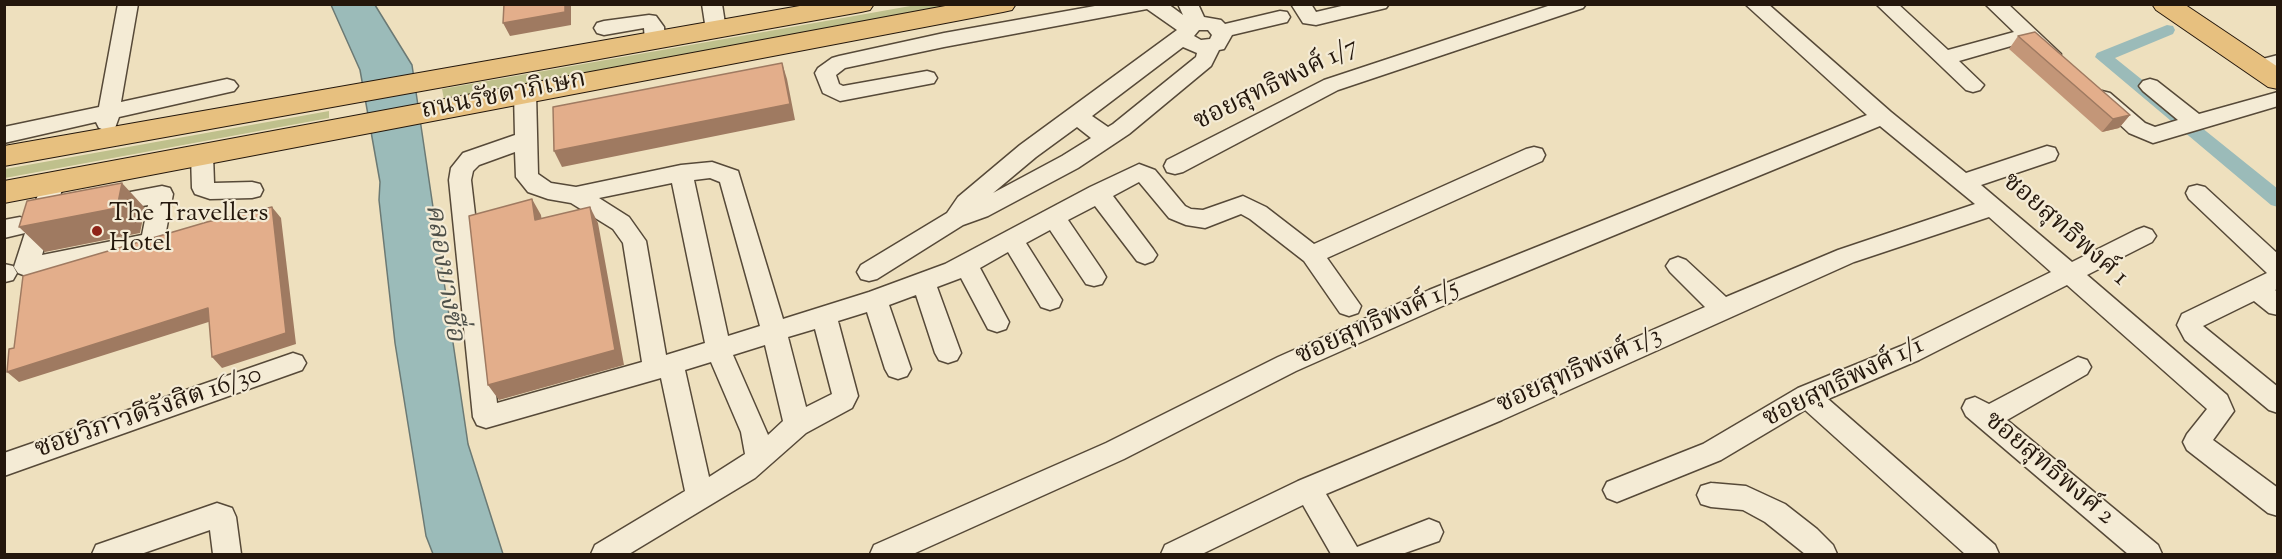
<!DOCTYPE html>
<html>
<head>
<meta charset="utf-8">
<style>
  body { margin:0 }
  #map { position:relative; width:2282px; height:559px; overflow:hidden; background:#eee0be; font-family:"Sorts Mill Goudy",serif }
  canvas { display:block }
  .frame { position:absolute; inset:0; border:6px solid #24170c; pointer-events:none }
</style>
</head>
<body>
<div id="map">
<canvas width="2282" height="559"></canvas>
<div class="frame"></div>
</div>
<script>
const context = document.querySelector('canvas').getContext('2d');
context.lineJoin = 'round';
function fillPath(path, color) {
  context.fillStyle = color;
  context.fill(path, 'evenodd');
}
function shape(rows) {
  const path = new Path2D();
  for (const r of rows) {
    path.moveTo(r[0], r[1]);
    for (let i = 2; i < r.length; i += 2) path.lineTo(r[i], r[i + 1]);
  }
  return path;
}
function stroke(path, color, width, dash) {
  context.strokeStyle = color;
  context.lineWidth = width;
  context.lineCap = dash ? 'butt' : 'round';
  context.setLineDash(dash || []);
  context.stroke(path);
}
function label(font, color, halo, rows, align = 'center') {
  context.font = font + ' "Sorts Mill Goudy","Noto Serif Thai",serif';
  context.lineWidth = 4.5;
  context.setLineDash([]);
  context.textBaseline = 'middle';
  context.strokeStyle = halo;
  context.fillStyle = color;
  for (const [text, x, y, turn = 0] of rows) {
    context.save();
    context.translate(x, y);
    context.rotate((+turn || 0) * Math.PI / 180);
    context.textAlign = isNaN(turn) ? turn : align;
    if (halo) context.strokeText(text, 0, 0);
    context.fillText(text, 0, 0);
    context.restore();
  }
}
fillPath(shape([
  [916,5,968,5,444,99,442,89],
  [329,111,329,118,5,178,5,169]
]), '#bfc08c');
const water = shape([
  [331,5,375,5,412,65,468,444,503,554,433,554,426,536,395,343,379,200,380,182,360,70,331,5]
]);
fillPath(water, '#9bbbb9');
stroke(water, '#6b7974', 1.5);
fillPath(shape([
  [2167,25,2173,26,2175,30,2173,34,2115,58,2278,189,2278,207,2271,205,2095,57,2097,53,2167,25]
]), '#9bbbb9');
const minor = shape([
  [118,4,138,4,121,102,227,79,234,81,238,86,234,91,119,117,115,128,107,131,99,128,96,122,4,143,4,127,99,107,118,4],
  [702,4,722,4,726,30,723,35,716,37,709,35,706,30,702,4],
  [1106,4,1168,4,1183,15,1178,4,1198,4,1204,17,1221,20,1225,24,1280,11,1287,12,1290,17,1287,22,1232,35,1224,49,1219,50,1211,66,1129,134,1078,168,988,216,963,225,877,279,869,281,861,279,857,272,861,265,947,213,958,197,1020,145,1177,30,1147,9,944,47,845,68,836,75,839,84,843,86,927,71,934,73,937,78,934,83,840,101,823,93,815,73,818,68,832,58,839,56,944,33,1106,4],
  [1199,30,1208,30,1212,35,1210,39,1201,40,1194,36,1199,30],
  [1183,47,1197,53,1196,57,1113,124,1108,127,1092,116,1183,47],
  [1077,127,1091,138,1062,156,993,193,1036,157,1077,127],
  [1291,4,1311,4,1316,12,1350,4,1389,4,1386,8,1316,25,1303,23,1291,4],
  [1554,4,1586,4,1583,8,1338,90,1183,172,1175,174,1167,172,1164,166,1167,160,1324,80,1554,4],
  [1745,4,1768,4,1891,112,1966,173,2047,146,2055,148,2058,154,2055,160,1981,185,2072,262,2136,230,2144,227,2152,230,2156,236,2152,242,2087,275,2227,395,2234,411,2213,440,2278,488,2278,516,2268,513,2187,450,2183,442,2187,434,2207,409,2067,285,1919,360,1828,399,1995,545,1999,554,1965,554,1805,410,1721,460,1617,502,1607,498,1603,490,1607,482,1703,444,1798,388,1901,346,2051,272,1989,217,1854,262,1502,420,1326,494,1357,547,1429,519,1439,523,1443,532,1439,541,1402,554,1331,554,1303,505,1202,554,1161,554,1165,545,1298,481,1484,404,1705,307,1670,272,1666,266,1670,260,1678,257,1686,260,1726,297,1838,250,1975,204,1880,126,1447,304,1296,371,1124,459,913,554,870,554,874,545,1106,443,1278,357,1429,290,1867,115,1745,4],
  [1876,4,1898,4,1948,50,2014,32,1985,4,2008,4,2061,54,2058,59,2051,61,2044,59,2025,42,1959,61,1984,85,1980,90,1973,92,1966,90,1876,4],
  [649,15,656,16,664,27,665,41,662,46,655,48,648,46,645,41,644,28,604,35,597,33,594,28,597,23,604,21,649,15],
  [2278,55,2278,69,2258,74,2251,72,2248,67,2251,62,2278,55],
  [2150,79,2157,81,2199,114,2278,92,2278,106,2153,143,2129,133,2091,98,2094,93,2102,91,2110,93,2145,123,2155,127,2178,120,2143,91,2139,86,2143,81,2150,79],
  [525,86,532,88,536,93,538,174,551,183,576,187,681,165,712,162,738,171,783,319,869,292,945,264,1090,187,1139,164,1155,170,1185,206,1191,209,1203,210,1243,196,1266,207,1314,244,1526,149,1534,147,1542,149,1545,155,1542,161,1327,258,1361,306,1358,313,1349,316,1340,313,1304,261,1250,219,1241,214,1205,228,1186,225,1169,218,1139,182,1113,196,1153,249,1157,255,1153,261,1145,264,1137,261,1095,206,1068,220,1102,270,1106,277,1102,284,1094,286,1086,284,1050,230,1026,243,1062,300,1059,307,1050,310,1041,307,1008,252,980,268,1009,322,1006,329,997,332,988,329,961,278,937,287,961,353,957,360,948,363,939,360,935,353,916,295,889,305,911,369,907,376,898,379,889,376,885,369,867,312,838,321,858,396,852,408,806,433,755,478,629,554,591,554,595,545,685,491,661,378,486,428,477,425,473,417,449,180,451,168,463,153,515,135,514,93,518,88,525,86],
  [515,152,516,177,528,192,548,199,571,203,613,229,623,243,642,362,497,403,471,180,473,171,479,165,515,152],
  [710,178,720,182,760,326,728,336,694,180,710,178],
  [672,183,705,343,666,355,646,241,629,217,599,198,672,183],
  [815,329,832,394,806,407,788,337,815,329],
  [765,345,783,421,768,435,733,355,765,345],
  [711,362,741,432,745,454,709,477,685,370,711,362],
  [202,147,210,149,213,155,214,183,252,182,260,184,263,190,260,196,252,198,210,199,195,194,192,188,191,155,194,149,202,147],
  [53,175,61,177,64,183,42,255,142,235,148,205,104,213,96,211,93,205,96,199,104,197,162,186,170,188,173,194,164,242,160,248,26,276,18,273,14,267,25,233,4,238,4,220,20,217,29,221,42,183,45,177,53,175],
  [2197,185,2205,187,2278,254,2278,289,2275,290,2278,292,2278,315,2269,313,2254,301,2203,326,2278,387,2278,413,2269,410,2185,340,2177,325,2182,314,2267,273,2189,199,2186,193,2189,187,2197,185],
  [4,264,13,266,17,273,13,280,5,282,4,264],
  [293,353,302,356,306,363,302,370,4,476,4,453,293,353],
  [2078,357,2087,360,2091,367,2087,374,2007,420,2158,545,2162,554,2128,554,1966,416,1962,408,1966,400,1975,397,1989,404,2078,357],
  [1711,483,1746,486,1785,504,1817,529,1833,545,1837,554,1805,554,1765,522,1743,510,1711,507,1701,504,1697,495,1701,486,1711,483],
  [217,503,232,508,236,517,241,554,213,554,210,530,141,554,92,554,96,545,217,503]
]);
const major = shape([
  [811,4,874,4,870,10,861,12,4,166,4,146,811,4],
  [956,4,1016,4,1012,10,1003,12,4,203,4,181,956,4],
  [2152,4,2184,4,2278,67,2278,89,2268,87,2156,10,2152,4]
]);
stroke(minor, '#564938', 3);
stroke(major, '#24170c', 2);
fillPath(minor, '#f4ebd5');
fillPath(major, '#e7c07f');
fillPath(shape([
  [2018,36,2130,115,2119,128,2102,132,2009,49]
]), '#c39678');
fillPath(shape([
  [565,4,571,4,571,25,510,36,503,23],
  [782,63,787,79,795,120,562,167,554,151],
  [2130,115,2119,128,2102,132,2113,119],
  [122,183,145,208,140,233,45,252,19,227],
  [532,199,541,215,544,236,535,220],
  [272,207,281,218,296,344,222,368,212,357],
  [590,207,598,223,624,365,499,400,488,385],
  [208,308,218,319,19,382,7,372]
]), '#9f7a61');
const building = shape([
  [504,4,565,4,565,12,503,23,504,4],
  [2035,32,2130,115,2113,119,2018,36,2035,32],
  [782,63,790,104,554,151,553,107,782,63],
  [122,183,117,208,19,227,27,201,122,183],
  [532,199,535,220,590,207,615,350,488,385,469,216,532,199],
  [272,207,286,333,212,357,208,308,7,372,9,349,14,348,23,276,207,222,272,207]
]);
fillPath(building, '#e3ae8b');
stroke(building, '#9f7a61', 1.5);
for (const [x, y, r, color] of [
  [97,231,6,"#8f2418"]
]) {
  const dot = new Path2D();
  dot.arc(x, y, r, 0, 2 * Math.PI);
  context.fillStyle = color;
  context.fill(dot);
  stroke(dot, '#f4ebd5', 2);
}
label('26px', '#24170c', '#f4ebd5', [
  ["ซอยสุทธิพงศ์ 1/7",1277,86,-26],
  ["ถนนรัชดาภิเษก",504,97,-11],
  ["ซอยสุทธิพงศ์ 1",2064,231,41],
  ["ซอยสุทธิพงศ์ 1/5",1378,324,-24],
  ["ซอยสุทธิพงศ์ 1/3",1580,372,-24],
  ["ซอยสุทธิพงศ์ 1/1",1844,384,-26],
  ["ซอยวิภาวดีรังสิต 16/30",149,414,-19],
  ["ซอยสุทธิพงศ์ 2",2048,470,40]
]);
label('26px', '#24170c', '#f4ebd5', [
  ["The Travellers",109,216],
  ["Hotel",109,246]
], 'left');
label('italic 27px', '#4e5049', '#f4ebd5', [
  ["คลองบางซื่อ",442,273,81]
]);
</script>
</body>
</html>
